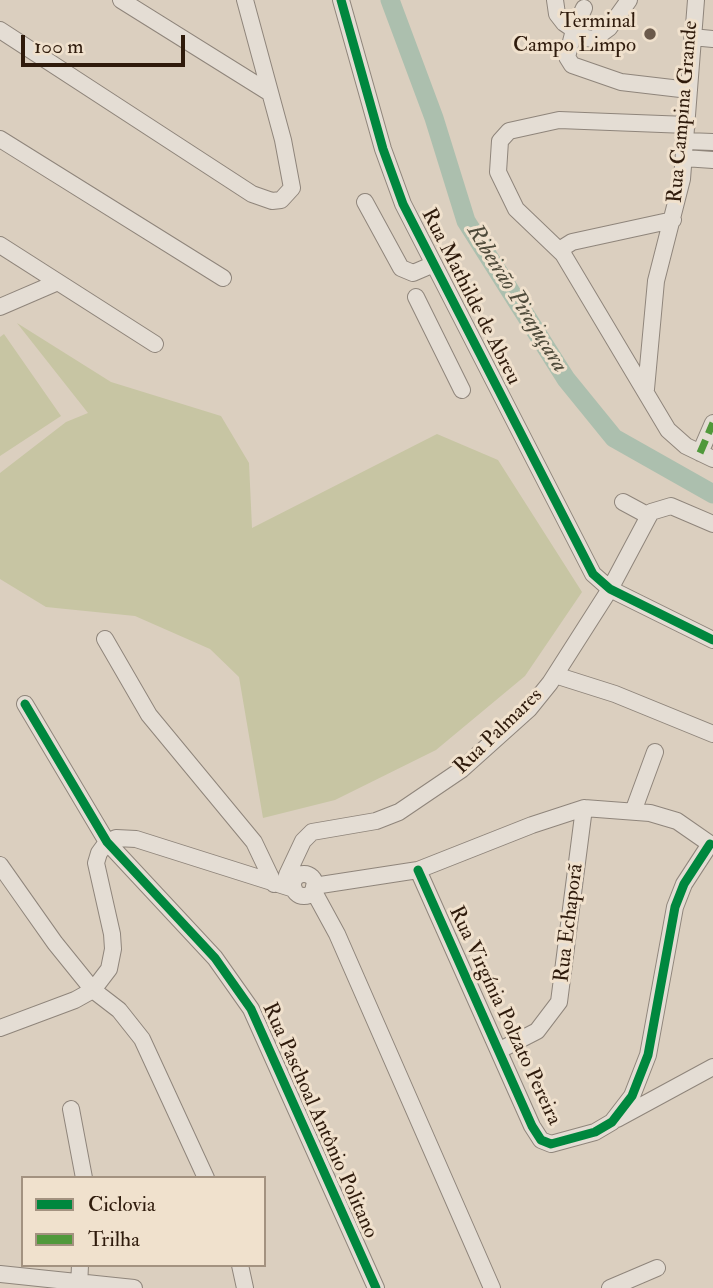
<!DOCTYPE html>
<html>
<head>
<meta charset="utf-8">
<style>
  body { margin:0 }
  #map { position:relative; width:713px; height:1288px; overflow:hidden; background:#dbcfbf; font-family:"IM FELL Double Pica",serif }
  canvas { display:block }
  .legend { position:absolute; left:21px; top:1176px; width:245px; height:91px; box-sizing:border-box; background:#f0e1cd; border:2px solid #a39280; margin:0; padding:9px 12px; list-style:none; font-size:21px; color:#2f1b0c }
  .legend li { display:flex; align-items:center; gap:14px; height:35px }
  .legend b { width:35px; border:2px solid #a39280 }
  .scale { position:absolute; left:21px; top:35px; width:164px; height:32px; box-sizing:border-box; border:4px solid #2f1b0c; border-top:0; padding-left:9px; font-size:21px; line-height:24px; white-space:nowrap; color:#2f1b0c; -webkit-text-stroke:5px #f0e1cd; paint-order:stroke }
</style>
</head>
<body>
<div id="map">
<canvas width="713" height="1288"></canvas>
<ul class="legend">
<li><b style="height:9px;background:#00873e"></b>Ciclovia</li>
<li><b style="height:9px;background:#50993b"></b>Trilha</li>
</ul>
<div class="scale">100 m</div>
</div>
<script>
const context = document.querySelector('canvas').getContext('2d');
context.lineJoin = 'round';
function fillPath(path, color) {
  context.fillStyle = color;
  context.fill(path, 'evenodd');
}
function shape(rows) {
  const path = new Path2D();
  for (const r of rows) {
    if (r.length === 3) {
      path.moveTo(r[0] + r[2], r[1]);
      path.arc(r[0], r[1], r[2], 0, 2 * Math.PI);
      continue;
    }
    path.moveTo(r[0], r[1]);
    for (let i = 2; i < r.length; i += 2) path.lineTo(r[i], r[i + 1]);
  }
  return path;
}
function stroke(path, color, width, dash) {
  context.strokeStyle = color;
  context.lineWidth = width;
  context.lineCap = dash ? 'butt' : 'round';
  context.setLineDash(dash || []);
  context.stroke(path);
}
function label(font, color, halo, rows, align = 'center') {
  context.font = font + ' "IM FELL Double Pica",serif';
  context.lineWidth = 6;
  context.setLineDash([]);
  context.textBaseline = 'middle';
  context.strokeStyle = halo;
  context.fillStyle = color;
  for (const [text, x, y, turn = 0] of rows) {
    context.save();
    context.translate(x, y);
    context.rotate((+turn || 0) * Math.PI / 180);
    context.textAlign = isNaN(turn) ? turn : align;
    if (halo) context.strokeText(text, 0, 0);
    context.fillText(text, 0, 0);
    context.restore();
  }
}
fillPath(shape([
  [17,323,111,382,221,416,249,463,252,528,437,434,498,460,582,592,525,676,436,750,335,800,263,818,239,677,210,649,135,616,46,607,0,579,0,473,66,422,88,413],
  [4,334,61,416,0,456,0,337]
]), '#c7c5a3');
stroke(shape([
  [390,0,434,118,466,221,566,379,614,438,713,494]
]), '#acbfae', 19);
const minor = shape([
  [121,0,270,93],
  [341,0,383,149,403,204,593,574,610,589,713,640],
  [555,0,557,14,564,23,586,38,594,39,609,28,629,0],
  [584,8,574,30,567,57,572,65,621,82,689,90],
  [0,30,252,194,272,201,281,200,292,188,283,140,245,0],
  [692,37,713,39],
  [687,125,559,120,509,131,500,141,498,172,516,209,563,254,668,430,686,446,713,459],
  [0,139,223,278],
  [686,141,713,142],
  [684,158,713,160],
  [365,202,401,268,413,273,434,264],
  [0,245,155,344],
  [563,254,564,247,572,242,673,220],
  [416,297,462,390],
  [0,307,58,282],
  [646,389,656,281,682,179,696,0],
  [700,453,713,423],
  [623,502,649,516],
  [105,639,149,715,254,842,274,884],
  [555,675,615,694,713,734],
  [25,704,107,842,215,958,251,1009,376,1288],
  [634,809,655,752],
  [0,865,55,943,93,990,119,1010,142,1039,206,1178],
  [418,870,532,1126,541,1140,551,1144,595,1132,612,1122,632,1096,648,1055,675,907,684,884,710,844],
  [304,885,11],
  [287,875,303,841,312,832,376,821,399,812,461,770,529,709,550,683,610,589,651,512,671,506,713,524],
  [314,886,418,870,532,825,584,808,650,813,677,821,713,846],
  [313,890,337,934,492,1288],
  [0,1028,75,1000,93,990,109,969,113,949,112,934,96,863,99,853,107,842,116,838,136,839,294,889],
  [500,1050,537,1031,559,1002,584,808],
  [71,1109,84,1178],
  [617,1119,713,1067],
  [240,1265,245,1288],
  [0,1274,134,1288],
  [79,1288,80,1265],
  [610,1288,657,1268]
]);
stroke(minor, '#8f857b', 18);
stroke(minor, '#e4ddd4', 16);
stroke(shape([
  [700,453,713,423]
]), '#50993b', 7, [14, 7]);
stroke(shape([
  [341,0,383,149,403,204,593,574,610,589,713,640],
  [25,704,107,842,215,958,251,1009,376,1288],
  [418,870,532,1126,541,1140,551,1144,595,1132,612,1122,632,1096,648,1055,675,907,684,884,710,844]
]), '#00873e', 9);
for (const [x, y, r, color] of [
  [650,34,7,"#6b5a4b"]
]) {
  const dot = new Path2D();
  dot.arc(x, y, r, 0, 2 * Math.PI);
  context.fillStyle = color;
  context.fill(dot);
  stroke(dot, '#f0e1cd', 2.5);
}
label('21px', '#2f1b0c', '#f0e1cd', [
  ["Terminal",636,22],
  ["Campo Limpo",636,46]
], 'right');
label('21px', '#2f1b0c', '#f0e1cd', [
  ["Rua Campina Grande",684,112,-85],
  ["Rua Mathilde de Abreu",470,297,63],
  ["Rua Palmares",499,732,-44],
  ["Rua Echaporã",570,923,-83],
  ["Rua Virgínia Polzato Pereira",504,1016,65],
  ["Rua Paschoal Antônio Politano",319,1121,66]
]);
label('italic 23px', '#4e4a3a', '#f0e1cd', [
  ["Ribeirão Pirajuçara",516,299,58]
]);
</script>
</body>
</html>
